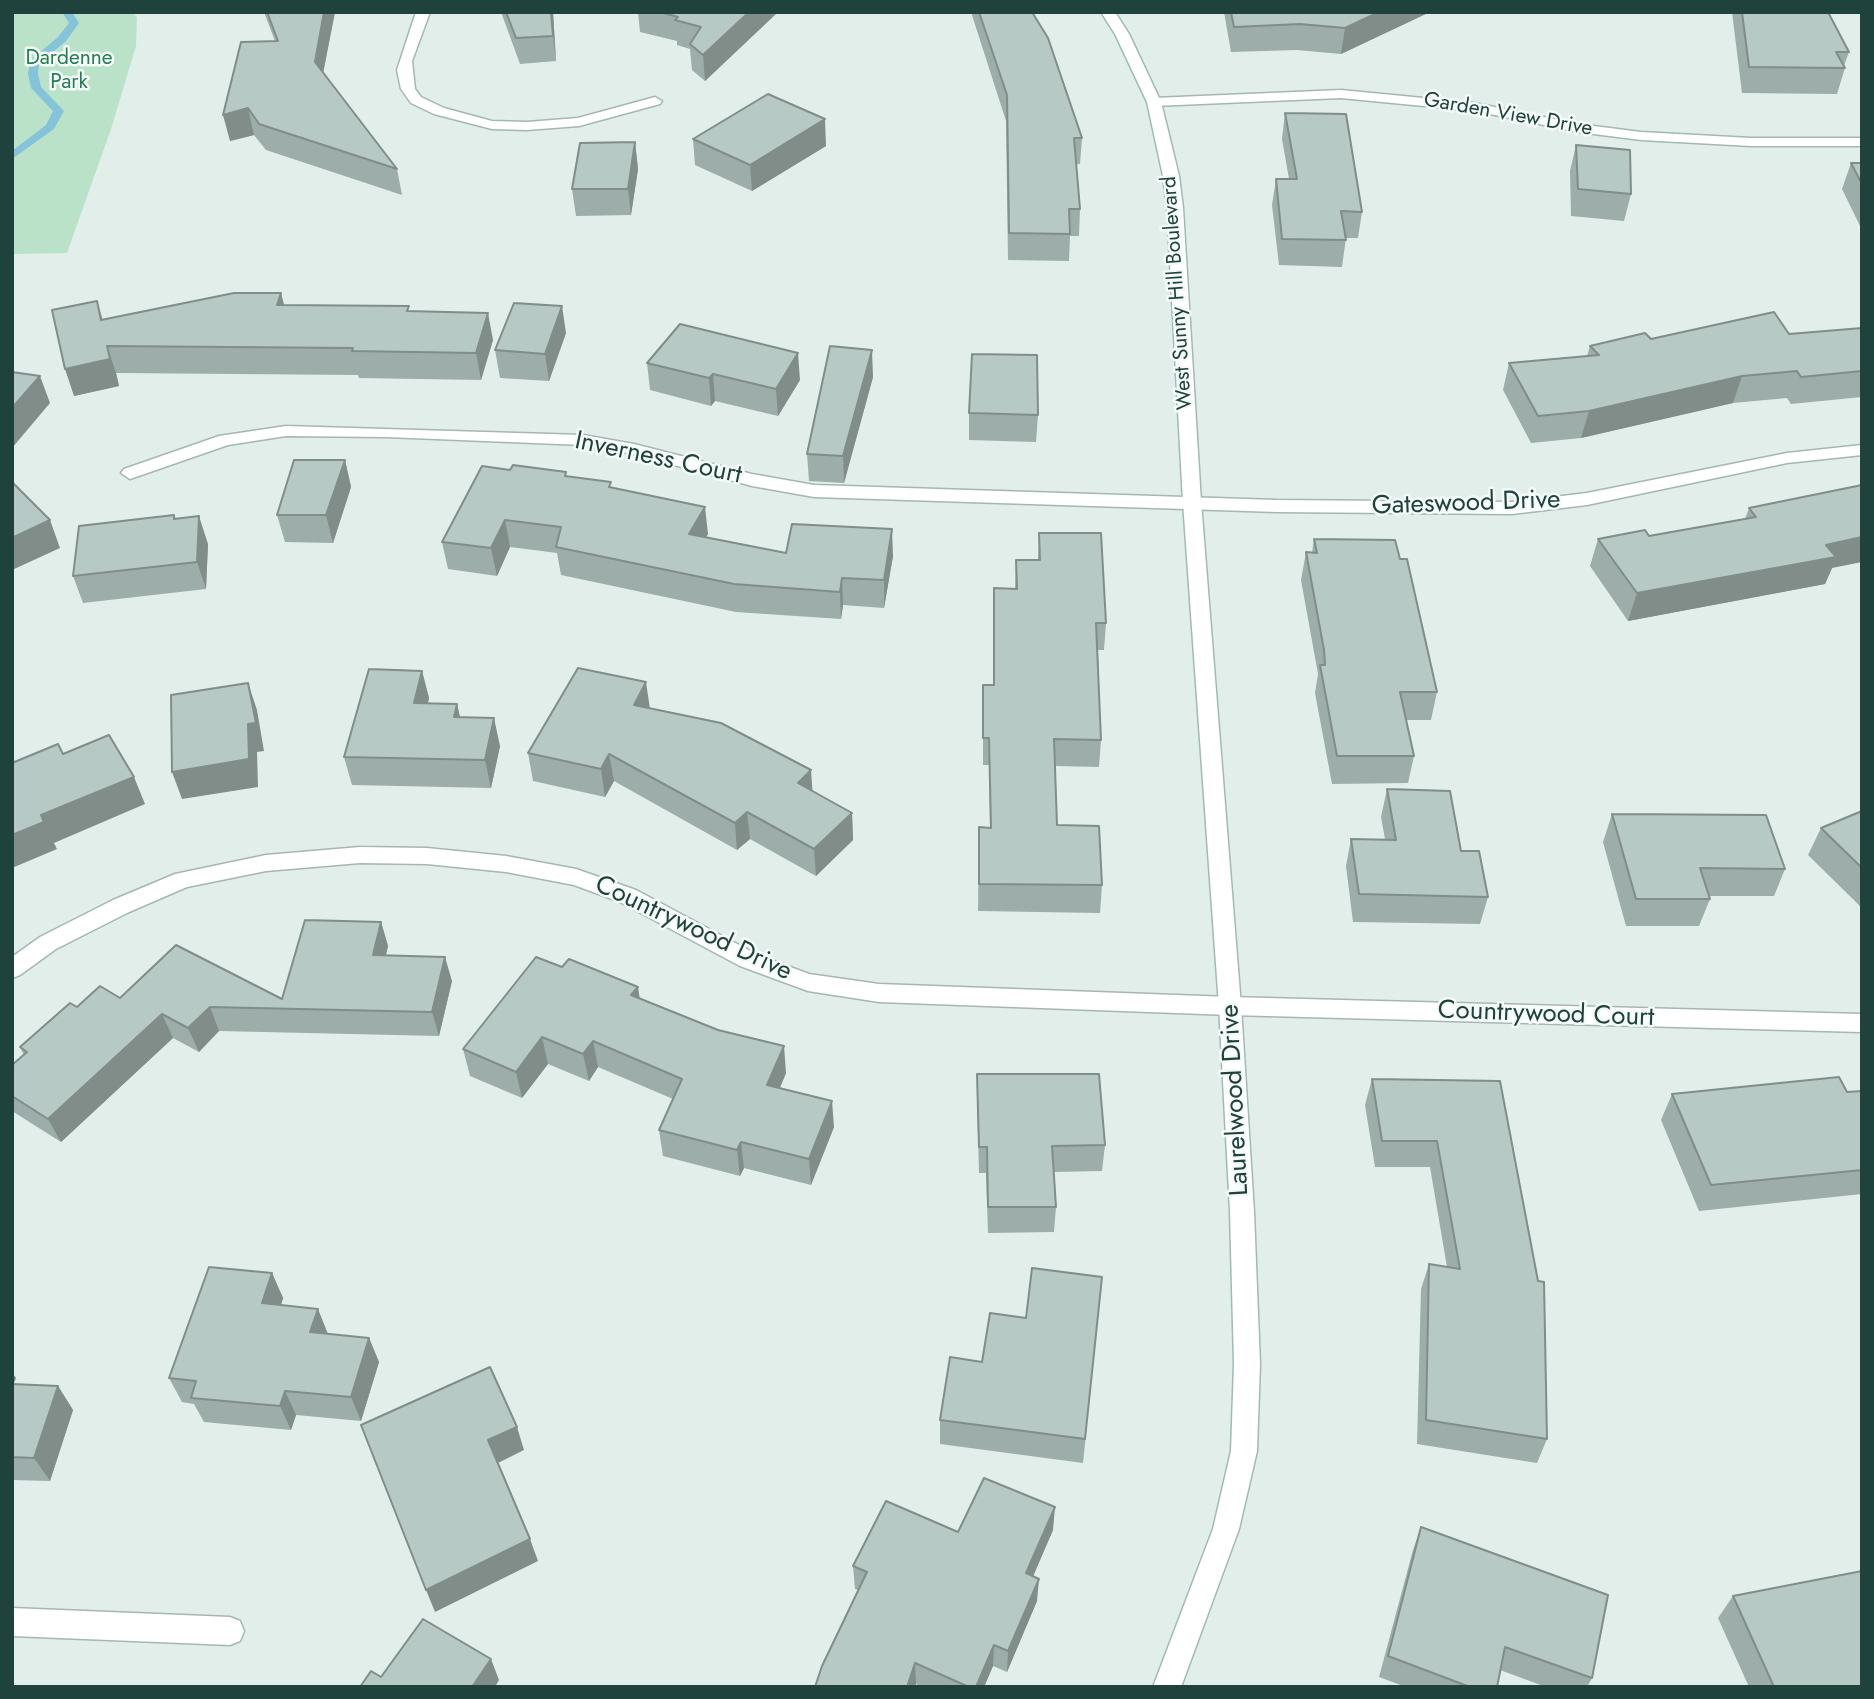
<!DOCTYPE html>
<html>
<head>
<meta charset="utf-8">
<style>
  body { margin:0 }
  #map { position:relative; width:1874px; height:1699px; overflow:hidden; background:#e2eeea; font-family:Jost,sans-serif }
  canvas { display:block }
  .frame { position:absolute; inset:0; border:14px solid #20423d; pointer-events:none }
</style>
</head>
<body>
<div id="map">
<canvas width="1874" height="1699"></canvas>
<div class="frame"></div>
</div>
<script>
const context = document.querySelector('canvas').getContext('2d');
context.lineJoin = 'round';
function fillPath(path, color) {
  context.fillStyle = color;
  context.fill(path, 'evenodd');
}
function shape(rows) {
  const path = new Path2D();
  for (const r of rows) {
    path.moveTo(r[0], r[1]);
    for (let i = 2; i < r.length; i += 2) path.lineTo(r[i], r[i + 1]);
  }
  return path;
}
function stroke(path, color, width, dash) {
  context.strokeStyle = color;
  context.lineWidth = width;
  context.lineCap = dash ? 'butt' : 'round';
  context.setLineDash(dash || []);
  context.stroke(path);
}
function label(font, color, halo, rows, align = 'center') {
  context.font = font + ' Jost,sans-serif';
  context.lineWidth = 5;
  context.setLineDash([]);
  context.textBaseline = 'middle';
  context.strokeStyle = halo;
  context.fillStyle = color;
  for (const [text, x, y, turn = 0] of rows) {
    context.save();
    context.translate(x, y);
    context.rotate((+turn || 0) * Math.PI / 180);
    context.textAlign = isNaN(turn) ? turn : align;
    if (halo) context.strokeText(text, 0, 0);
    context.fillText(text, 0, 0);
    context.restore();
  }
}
fillPath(shape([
  [12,12,131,12,137,17,136,46,111,129,67,253,12,254]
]), '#b9e2c8');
fillPath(shape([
  [62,12,72,12,79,23,66,41,39,64,38,74,41,87,64,111,54,129,12,159,12,151,46,125,53,111,31,88,28,74,30,61,58,37,69,23,62,12]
]), '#84c3da');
const street = shape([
  [416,12,430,12,412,61,415,89,421,97,444,108,492,121,527,122,578,118,655,97,662,101,660,104,579,126,527,130,492,129,434,114,411,103,401,89,397,70,416,12],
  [1341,90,1475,103,1578,124,1641,132,1751,138,1862,138,1862,146,1751,146,1641,140,1578,132,1475,111,1341,98,1154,106,1147,102,1154,98,1341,90],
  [286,426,583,435,634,444,752,474,814,485,1277,500,1512,502,1587,493,1787,453,1862,445,1862,455,1787,463,1587,505,1512,514,1277,512,814,497,752,486,633,454,583,445,386,437,286,436,228,445,130,479,121,473,124,469,219,436,286,426],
  [360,847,427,848,506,856,576,869,636,890,756,954,809,974,879,984,1230,997,1862,1014,1862,1032,1230,1015,879,1002,808,991,740,966,620,902,574,885,506,872,427,864,360,863,266,871,187,887,129,912,56,949,20,975,12,978,12,957,40,937,113,900,175,874,266,855,360,847],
  [12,1608,230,1617,240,1621,244,1631,240,1641,230,1645,12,1636,12,1608]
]);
const secondary = shape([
  [1101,12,1115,12,1129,34,1161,102,1179,176,1183,208,1201,502,1241,1006,1254,1212,1260,1364,1257,1451,1239,1529,1181,1687,1153,1687,1213,1529,1231,1451,1234,1364,1230,1212,1219,1006,1183,502,1167,208,1163,176,1147,102,1115,34,1101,12]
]);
stroke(street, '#a4b7b3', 3);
stroke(secondary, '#9fbbb5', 3);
fillPath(street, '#fff');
fillPath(secondary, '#fff');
fillPath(shape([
  [264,12,335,12,323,74,397,169,402,195,266,150,254,135,230,141,275,41],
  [501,12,553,12,556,61,520,64],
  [638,12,778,12,705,81,692,70,690,49,677,45,677,41,640,32],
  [971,12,1032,12,1082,138,1080,164,1076,164,1080,209,1079,236,1070,236,1069,261,1008,260,1006,121],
  [1224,12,1430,12,1341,54,1297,50,1231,52],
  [1732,12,1828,12,1849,52,1844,66,1845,68,1837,94,1742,93],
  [1285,113,1362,212,1358,238,1346,238,1342,267,1279,265,1272,205,1276,179,1289,179,1282,139],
  [693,139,826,146,752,191,695,165],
  [635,142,638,169,631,215,576,216,572,189],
  [1576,145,1631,194,1624,221,1571,216,1570,171],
  [1851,163,1862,163,1862,230,1842,189],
  [97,301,103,320,284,305,410,311,493,340,481,380,359,378,358,375,116,373,119,386,74,396],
  [1862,328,1862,397,1791,404,1787,398,1733,403,1581,438,1531,443,1503,390,1509,363,1587,356,1590,346,1789,334],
  [566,333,549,381,500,378,495,350],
  [647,363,800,380,778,416,715,401,711,406,650,390],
  [873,377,844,483,809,481,807,454],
  [969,413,1038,415,1036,442,969,440],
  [345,460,351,487,333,543,285,542,277,515],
  [567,477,612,487,708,534,706,537,786,553,893,556,884,608,843,605,841,619,736,612,561,575,557,553,510,547,497,576,448,569,442,542],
  [1749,508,1832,568,1825,584,1628,621,1590,566,1598,539,1649,536,1745,519],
  [174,515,176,519,208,544,206,589,83,603,73,576],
  [1039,533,1106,623,1104,650,1098,650,1101,740,1099,767,1055,766,1057,825,1102,885,1100,913,978,911,979,827,990,828,989,765,983,765,983,685,993,685,994,588,1015,589,1016,560,1038,560],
  [1314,539,1400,559,1437,692,1431,720,1406,720,1414,756,1408,783,1332,784,1315,693,1318,674,1301,580,1306,552,1312,553],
  [422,671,429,698,428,703,457,704,460,717,500,746,491,788,352,785,344,757],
  [650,708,852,813,853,840,816,876,750,839,737,850,614,781,605,797,533,781,528,753],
  [1387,789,1488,897,1480,924,1353,922,1346,866,1351,839,1385,839,1381,817],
  [1862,811,1862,908,1808,855,1821,828],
  [1612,814,1785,869,1774,896,1709,896,1710,899,1699,926,1626,926,1603,842],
  [381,922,388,946,386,955,452,981,439,1036,219,1031,199,1052,173,1038,61,1142,12,1111,12,1065,24,1055,20,1047,77,1007,120,998,282,999],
  [640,999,786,1073,780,1088,834,1127,811,1185,744,1168,740,1176,663,1156,659,1130,673,1099,598,1067,589,1081,548,1064,522,1098,470,1076,463,1049],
  [977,1074,1105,1145,1102,1171,1054,1172,1056,1207,1054,1232,988,1233,986,1173,979,1173,977,1101],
  [1372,1079,1500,1081,1547,1439,1537,1463,1417,1444,1421,1289,1429,1264,1447,1267,1430,1167,1375,1167,1365,1105],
  [1862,1091,1862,1194,1699,1211,1661,1120,1672,1094],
  [272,1273,283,1298,281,1305,328,1334,369,1338,379,1362,361,1421,296,1415,291,1430,204,1422,194,1404,182,1402,169,1378],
  [1102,1277,1083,1463,940,1444,940,1420,982,1362,1026,1318],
  [12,1373,16,1378,13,1384,58,1386,73,1410,50,1481,12,1480],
  [1421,1527,1592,1678,1587,1687,1546,1687,1500,1670,1497,1687,1406,1687,1379,1677,1413,1550],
  [1053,1530,1033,1576,1037,1601,1007,1672,993,1666,984,1687,922,1687,916,1684,915,1687,815,1687,858,1590,855,1589,853,1566,958,1532],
  [1733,1596,1862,1687,1749,1687,1718,1618]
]), '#9dada9');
fillPath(shape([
  [324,12,335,12,320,88,315,62],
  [551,12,553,12,556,61,553,36],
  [749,12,778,12,705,81,703,55],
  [1379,12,1430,12,1341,54,1345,28],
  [248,108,254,135,230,141,223,115],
  [825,119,826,146,752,191,750,165],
  [635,142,638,169,631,215,628,189],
  [281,293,288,320,277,305],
  [562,306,566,333,549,381,545,354],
  [488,313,493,340,481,380,476,353],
  [107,346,116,373,119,386,74,396,65,369],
  [872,350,873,377,844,483,843,456],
  [798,353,800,380,778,416,776,389],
  [713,374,715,401,711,406,709,378],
  [40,376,50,403,12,448,12,408],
  [1742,376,1733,403,1581,438,1589,411],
  [345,460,351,487,333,543,326,515],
  [705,507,708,534,692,561,689,534],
  [199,516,208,544,206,589,197,562],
  [50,520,60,548,12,570,12,538],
  [505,520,510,547,497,576,491,548],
  [892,529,893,556,884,608,884,580],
  [1862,537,1862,562,1832,568,1825,584,1628,621,1637,593,1826,545],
  [842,578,843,605,841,619,840,592],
  [422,671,429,698,421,730,414,703],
  [646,682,650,709,634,705],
  [248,683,257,710,264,751,257,752,258,787,182,799,172,772],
  [457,704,463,731,454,717],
  [494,718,500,746,491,788,485,760],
  [609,754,614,781,605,797,601,769],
  [811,770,813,798,798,783],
  [134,777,145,804,54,843,57,849,12,868,12,835,41,815],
  [747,812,750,839,737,850,735,823],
  [852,813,853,840,816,876,814,849],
  [381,922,388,946,380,979,373,955],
  [445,957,452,981,439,1036,432,1012],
  [638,987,642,1013,631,995],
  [210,1007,219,1031,199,1052,188,1028],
  [162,1014,173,1038,61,1142,48,1119],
  [542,1037,548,1064,522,1098,516,1072],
  [593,1041,598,1067,589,1081,583,1054],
  [784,1046,786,1073,770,1111,767,1085],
  [832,1101,834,1127,811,1185,809,1159],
  [741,1142,744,1168,740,1176,737,1150],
  [272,1273,283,1298,274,1328,262,1303],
  [318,1309,328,1334,310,1332],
  [369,1338,379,1362,361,1421,351,1397],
  [12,1373,16,1378,12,1388],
  [58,1386,73,1410,50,1481,34,1458],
  [285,1391,296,1415,291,1430,280,1406],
  [517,1427,524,1450,496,1464,488,1440],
  [1055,1507,1053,1530,1025,1595,1026,1573],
  [530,1539,538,1561,435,1612,426,1590],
  [1039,1579,1037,1601,1007,1672,1008,1651],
  [994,1645,993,1666,984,1687,976,1687],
  [491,1659,499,1680,495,1687,472,1687],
  [915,1663,916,1684,915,1687,907,1687]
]), '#808d89');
const building = shape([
  [267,12,324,12,315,62,397,169,259,124,248,108,223,115,241,42,278,41,267,12],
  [506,12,551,12,553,36,516,38,506,12],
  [660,12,749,12,703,55,690,44,701,27,675,20,678,17,660,12],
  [979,12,1032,12,1048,38,1082,138,1074,138,1080,209,1069,209,1070,234,1009,233,1007,95,979,12],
  [1231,12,1379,12,1345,28,1300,24,1234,27,1231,12],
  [1742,12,1828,12,1849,52,1836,52,1845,68,1749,67,1742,12],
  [768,94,825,119,750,165,693,139,768,94],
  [1285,113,1346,114,1362,212,1341,211,1346,240,1282,239,1276,179,1297,179,1285,113],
  [635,142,628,189,572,189,580,143,635,142],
  [1576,145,1630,150,1631,194,1578,189,1576,145],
  [1851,163,1862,163,1862,184,1851,163],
  [234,293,281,293,277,305,409,306,407,311,488,313,476,353,352,351,353,348,107,346,110,359,65,369,52,310,97,301,101,320,234,293],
  [514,303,562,306,545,354,495,350,514,303],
  [1774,312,1789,334,1862,328,1862,371,1801,377,1797,371,1742,376,1589,411,1538,416,1509,363,1599,355,1590,346,1645,333,1651,339,1774,312],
  [680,324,798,353,776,389,713,374,709,378,647,363,680,324],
  [830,346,872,350,843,456,807,454,830,346],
  [972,354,1037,355,1038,415,969,413,972,354],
  [12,372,40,376,12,408,12,372],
  [294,460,345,460,326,515,277,515,294,460],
  [513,465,566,472,565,476,611,482,609,487,705,507,689,534,786,553,792,524,892,529,884,580,842,578,840,592,734,584,556,547,561,527,505,520,491,548,442,542,482,466,510,470,513,465],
  [12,482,50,520,12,538,12,482],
  [1862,485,1862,537,1826,545,1836,557,1637,593,1598,539,1645,530,1649,536,1756,517,1749,508,1862,485],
  [174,515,174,519,199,516,197,562,73,576,79,526,174,515],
  [1039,533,1101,533,1106,623,1096,623,1101,740,1054,739,1057,825,1099,826,1102,885,979,884,979,827,991,828,989,738,983,738,983,685,994,685,994,588,1017,589,1016,560,1040,560,1039,533],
  [1314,539,1395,540,1400,559,1407,559,1437,692,1400,692,1414,756,1337,756,1320,665,1325,665,1324,650,1306,552,1317,553,1314,539],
  [578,668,646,682,634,705,721,723,811,770,798,783,852,813,814,849,747,812,735,823,609,754,601,769,528,753,578,668],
  [369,669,422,671,414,703,457,704,454,717,494,718,485,760,344,757,369,669],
  [248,683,256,723,248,724,249,759,172,772,171,695,248,683],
  [109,735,134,777,41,815,44,822,12,835,12,763,58,744,63,754,109,735],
  [1387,789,1450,791,1461,851,1479,851,1488,897,1359,894,1351,839,1396,840,1387,789],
  [1862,811,1862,868,1821,828,1862,811],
  [1612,814,1766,815,1785,869,1700,868,1710,899,1636,899,1612,814],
  [305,920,381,922,373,955,445,957,432,1012,210,1007,188,1028,162,1014,48,1119,12,1096,12,1065,27,1052,20,1047,70,1003,77,1007,100,986,120,998,176,945,282,999,305,920],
  [536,957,562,967,569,959,638,987,631,995,718,1030,784,1046,767,1085,832,1101,809,1159,741,1142,737,1150,659,1130,682,1079,593,1041,583,1054,542,1037,516,1072,463,1049,536,957],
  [977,1074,1099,1074,1105,1145,1052,1146,1056,1207,988,1207,987,1147,979,1147,977,1074],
  [1839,1077,1847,1092,1862,1091,1862,1170,1711,1185,1672,1094,1839,1077],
  [1372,1079,1500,1081,1538,1281,1544,1282,1547,1439,1426,1420,1429,1264,1460,1269,1437,1141,1382,1141,1372,1079],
  [209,1267,272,1273,262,1303,318,1309,310,1332,369,1338,351,1397,285,1391,280,1406,191,1398,196,1381,169,1378,209,1267],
  [1032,1268,1102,1277,1085,1439,940,1420,950,1357,982,1362,990,1313,1026,1318,1032,1268],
  [490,1367,517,1427,488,1440,530,1539,426,1590,361,1425,490,1367],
  [12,1384,58,1386,34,1458,12,1457,12,1384],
  [984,1478,1055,1507,1026,1573,1039,1579,1008,1651,994,1645,976,1687,969,1687,915,1663,907,1687,815,1687,822,1666,867,1572,853,1566,886,1501,958,1532,984,1478],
  [1421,1527,1608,1595,1592,1678,1505,1647,1497,1687,1470,1687,1388,1656,1421,1527],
  [1862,1571,1862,1687,1774,1687,1733,1596,1862,1571],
  [423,1619,491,1659,472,1687,360,1687,371,1671,381,1677,423,1619]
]);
fillPath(building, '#b7c9c4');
stroke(building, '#808d89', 2);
label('21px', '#257e51', '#f4faf8', [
  ["Dardenne",69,59],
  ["Park",69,83]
]);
label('21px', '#20423d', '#f4faf8', [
  ["Garden View Drive",1508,115,10],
  ["West Sunny Hill Boulevard",1178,293,-94]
]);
label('26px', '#20423d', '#f4faf8', [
  ["Inverness Court",658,459,12],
  ["Gateswood Drive",1466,504,-2],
  ["Countrywood Drive",693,929,25],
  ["Countrywood Court",1546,1015,2],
  ["Laurelwood Drive",1236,1100,-93]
]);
</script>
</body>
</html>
